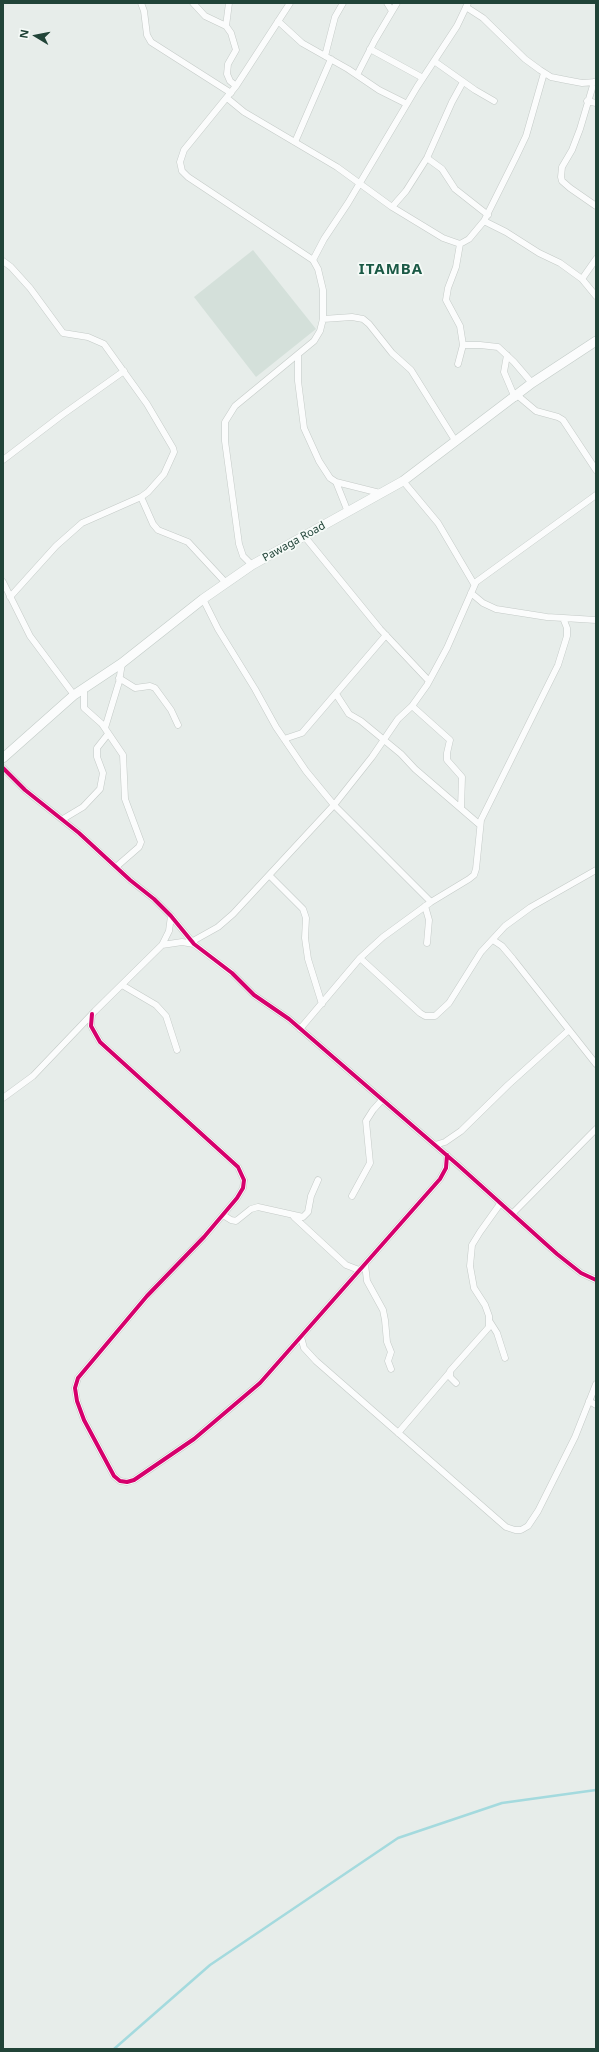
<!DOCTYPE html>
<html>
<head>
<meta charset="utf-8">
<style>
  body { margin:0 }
  #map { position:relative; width:599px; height:2052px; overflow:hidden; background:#e7edea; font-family:"Noto Sans",sans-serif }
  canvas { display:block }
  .frame { position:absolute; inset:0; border:4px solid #214438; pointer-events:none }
  .north { position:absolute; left:16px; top:16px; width:40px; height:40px; -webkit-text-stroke:3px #f6fbf8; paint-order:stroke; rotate:280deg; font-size:11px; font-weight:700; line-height:16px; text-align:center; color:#214438 }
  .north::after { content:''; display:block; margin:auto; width:14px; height:18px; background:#214438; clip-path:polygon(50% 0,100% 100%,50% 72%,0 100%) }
</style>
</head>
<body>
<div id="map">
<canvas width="599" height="2052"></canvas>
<div class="frame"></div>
<div class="north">N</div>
</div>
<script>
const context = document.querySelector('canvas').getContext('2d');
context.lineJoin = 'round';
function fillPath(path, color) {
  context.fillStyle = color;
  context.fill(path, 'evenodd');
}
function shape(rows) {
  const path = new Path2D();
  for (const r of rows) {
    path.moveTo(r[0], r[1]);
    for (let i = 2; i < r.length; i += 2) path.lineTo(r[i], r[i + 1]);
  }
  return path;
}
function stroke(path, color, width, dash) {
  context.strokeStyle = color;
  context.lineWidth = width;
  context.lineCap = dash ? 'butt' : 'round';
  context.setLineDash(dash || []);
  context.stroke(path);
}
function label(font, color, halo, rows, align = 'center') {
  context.font = font + ' "Noto Sans",sans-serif';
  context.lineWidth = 3.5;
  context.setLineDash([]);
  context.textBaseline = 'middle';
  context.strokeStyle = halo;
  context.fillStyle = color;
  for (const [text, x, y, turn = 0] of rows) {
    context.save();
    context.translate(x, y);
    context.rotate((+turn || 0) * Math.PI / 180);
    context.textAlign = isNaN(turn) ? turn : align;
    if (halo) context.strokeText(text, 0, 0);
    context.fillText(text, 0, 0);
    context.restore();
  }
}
fillPath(shape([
  [253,250,316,329,256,377,194,297]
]), '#d4e0da');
stroke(shape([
  [114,2049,210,1965,398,1838,502,1803,596,1790]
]), '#a4dade', 2.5);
const street = shape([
  [141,3,144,11,147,35,151,42,231,93],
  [193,3,205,16,226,26,231,33,236,50,228,64,227,74,230,81,236,86],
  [387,3,392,11],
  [466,7,483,18,525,59,540,70,551,77,566,80,582,83,596,82],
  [278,21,302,43,348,69,379,90,407,104],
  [226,26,229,3],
  [370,49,423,78],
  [325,56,335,17,343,3],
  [434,61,475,90,494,101],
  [357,75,375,40,397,3],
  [594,82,580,129,572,150,562,167,561,177,562,181,570,188,596,206],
  [227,98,244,112,337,167,392,207,443,238,460,244,469,239,484,221,516,157,526,136,544,73],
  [587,101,596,103],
  [295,142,331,59],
  [427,158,442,169,455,189,488,215],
  [392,207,406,191,427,158,452,102,463,82],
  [484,221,506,232,539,253,560,263,582,279,596,296],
  [313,260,324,239,348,203,417,87,457,26,468,3],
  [3,261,11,267,30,288,63,333,88,337,104,344,147,404,173,448,174,452,164,474,148,492,141,497,82,523,56,546,10,597],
  [582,279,596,259],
  [323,319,352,317,363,319,369,324,392,353,411,370,456,442],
  [463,345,480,345,498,347,514,362,532,383],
  [298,355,298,381,304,428,319,461,330,478,336,482,380,493],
  [507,355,504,372,515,398],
  [458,364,463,345,460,326,446,300,448,288,456,267,460,244],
  [517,395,536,411,558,417,563,420,596,470],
  [3,460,62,415,124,371],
  [403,481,438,523,474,584],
  [336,482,348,512],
  [141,497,153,524,158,530,188,542,226,583],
  [305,537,380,629,429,681],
  [252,565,243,556,239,544,225,441,225,422,235,406,314,341,320,331,323,319,323,290,318,269,313,260,188,177,182,171,180,162,184,150,236,86,290,3],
  [3,582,30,636,74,695],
  [471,593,483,603,496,609,547,617,596,620],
  [203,599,218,629,255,689,276,727,306,771,334,805,431,902],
  [119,678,135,688,150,686,155,688,171,710,178,725],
  [84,688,84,708,102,724,123,755,125,799,141,842,139,847,116,867],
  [336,694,349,714,361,721,401,754,415,769,480,825],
  [412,706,450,740,447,753,447,760,462,777,461,808],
  [105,728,119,682,122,663],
  [284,739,302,733,386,635],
  [3,768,25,790,79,833,130,880,154,899,171,916,194,944,232,973,254,995,289,1019,458,1165,557,1254,581,1273,596,1280],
  [63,819,83,807,100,789,103,773,97,757,97,748,108,734],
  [270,876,303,909,306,918,305,938,308,959,322,1004],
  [425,906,429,920,427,943],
  [493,940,502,946,513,959,596,1064],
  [193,941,218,927,233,914,334,805,372,757,398,719,412,706,427,685,447,648,476,582,596,495],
  [162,945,169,931,171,916],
  [360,958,420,1013,425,1016,435,1016,449,1003,481,952,505,926,531,907,596,870],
  [122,985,156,1005,166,1016,177,1050],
  [92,1014,91,1026,100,1042,238,1167,244,1180,243,1188,237,1198,204,1237,147,1296,78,1378,75,1388,77,1401,84,1420,114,1476,120,1481,127,1482,134,1480,194,1439,260,1383,440,1179,446,1168,447,1155],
  [300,1029,360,958,383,937,431,902,469,879,474,875,476,869,481,820,558,665,567,636,567,628,563,618],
  [3,1098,33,1076,95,1011,162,945,182,942,194,944],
  [435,1145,445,1142,461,1131,508,1085,569,1030],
  [352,1196,370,1163,366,1121,373,1110,382,1100],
  [512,1214,596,1129],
  [223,1215,231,1220,236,1221,251,1209,258,1207,303,1217,308,1212,311,1196,318,1180],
  [294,1217,346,1265,359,1270],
  [365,1264,367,1281,383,1310,385,1320,387,1342,391,1352,388,1361,391,1369],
  [490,1322,497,1333,505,1358],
  [301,1337,304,1348,316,1361,506,1527,515,1530,521,1530,528,1526,538,1511,575,1437,596,1384],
  [456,1383,450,1377,450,1371,489,1327,489,1316,485,1305,474,1288,470,1266,472,1245,480,1232,500,1204],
  [589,1401,596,1405],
  [398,1433,450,1372]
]);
const secondary = shape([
  [3,758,74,695,122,663,203,599,252,565,403,481,532,383,596,341]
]);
stroke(street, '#c4cac7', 7);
stroke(secondary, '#c2cbc7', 10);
stroke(street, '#fbfcfc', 6);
stroke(secondary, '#fbfcfc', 9);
stroke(shape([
  [3,768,25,790,79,833,130,880,154,899,171,916,194,944,232,973,254,995,289,1019,458,1165,557,1254,581,1273,596,1280],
  [92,1014,91,1026,100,1042,238,1167,244,1180,243,1188,237,1198,204,1237,147,1296,78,1378,75,1388,77,1401,84,1420,114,1476,120,1481,127,1482,134,1480,194,1439,260,1383,440,1179,446,1168,447,1155]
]), '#d6006c', 4);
label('11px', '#214438', '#f6fbf8', [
  ["Pawaga Road",294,542,-29]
]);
context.letterSpacing = '1px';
label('bold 15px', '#1a5945', '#f6fbf8', [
  ["ITAMBA",391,270]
]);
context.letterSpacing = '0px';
</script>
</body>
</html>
